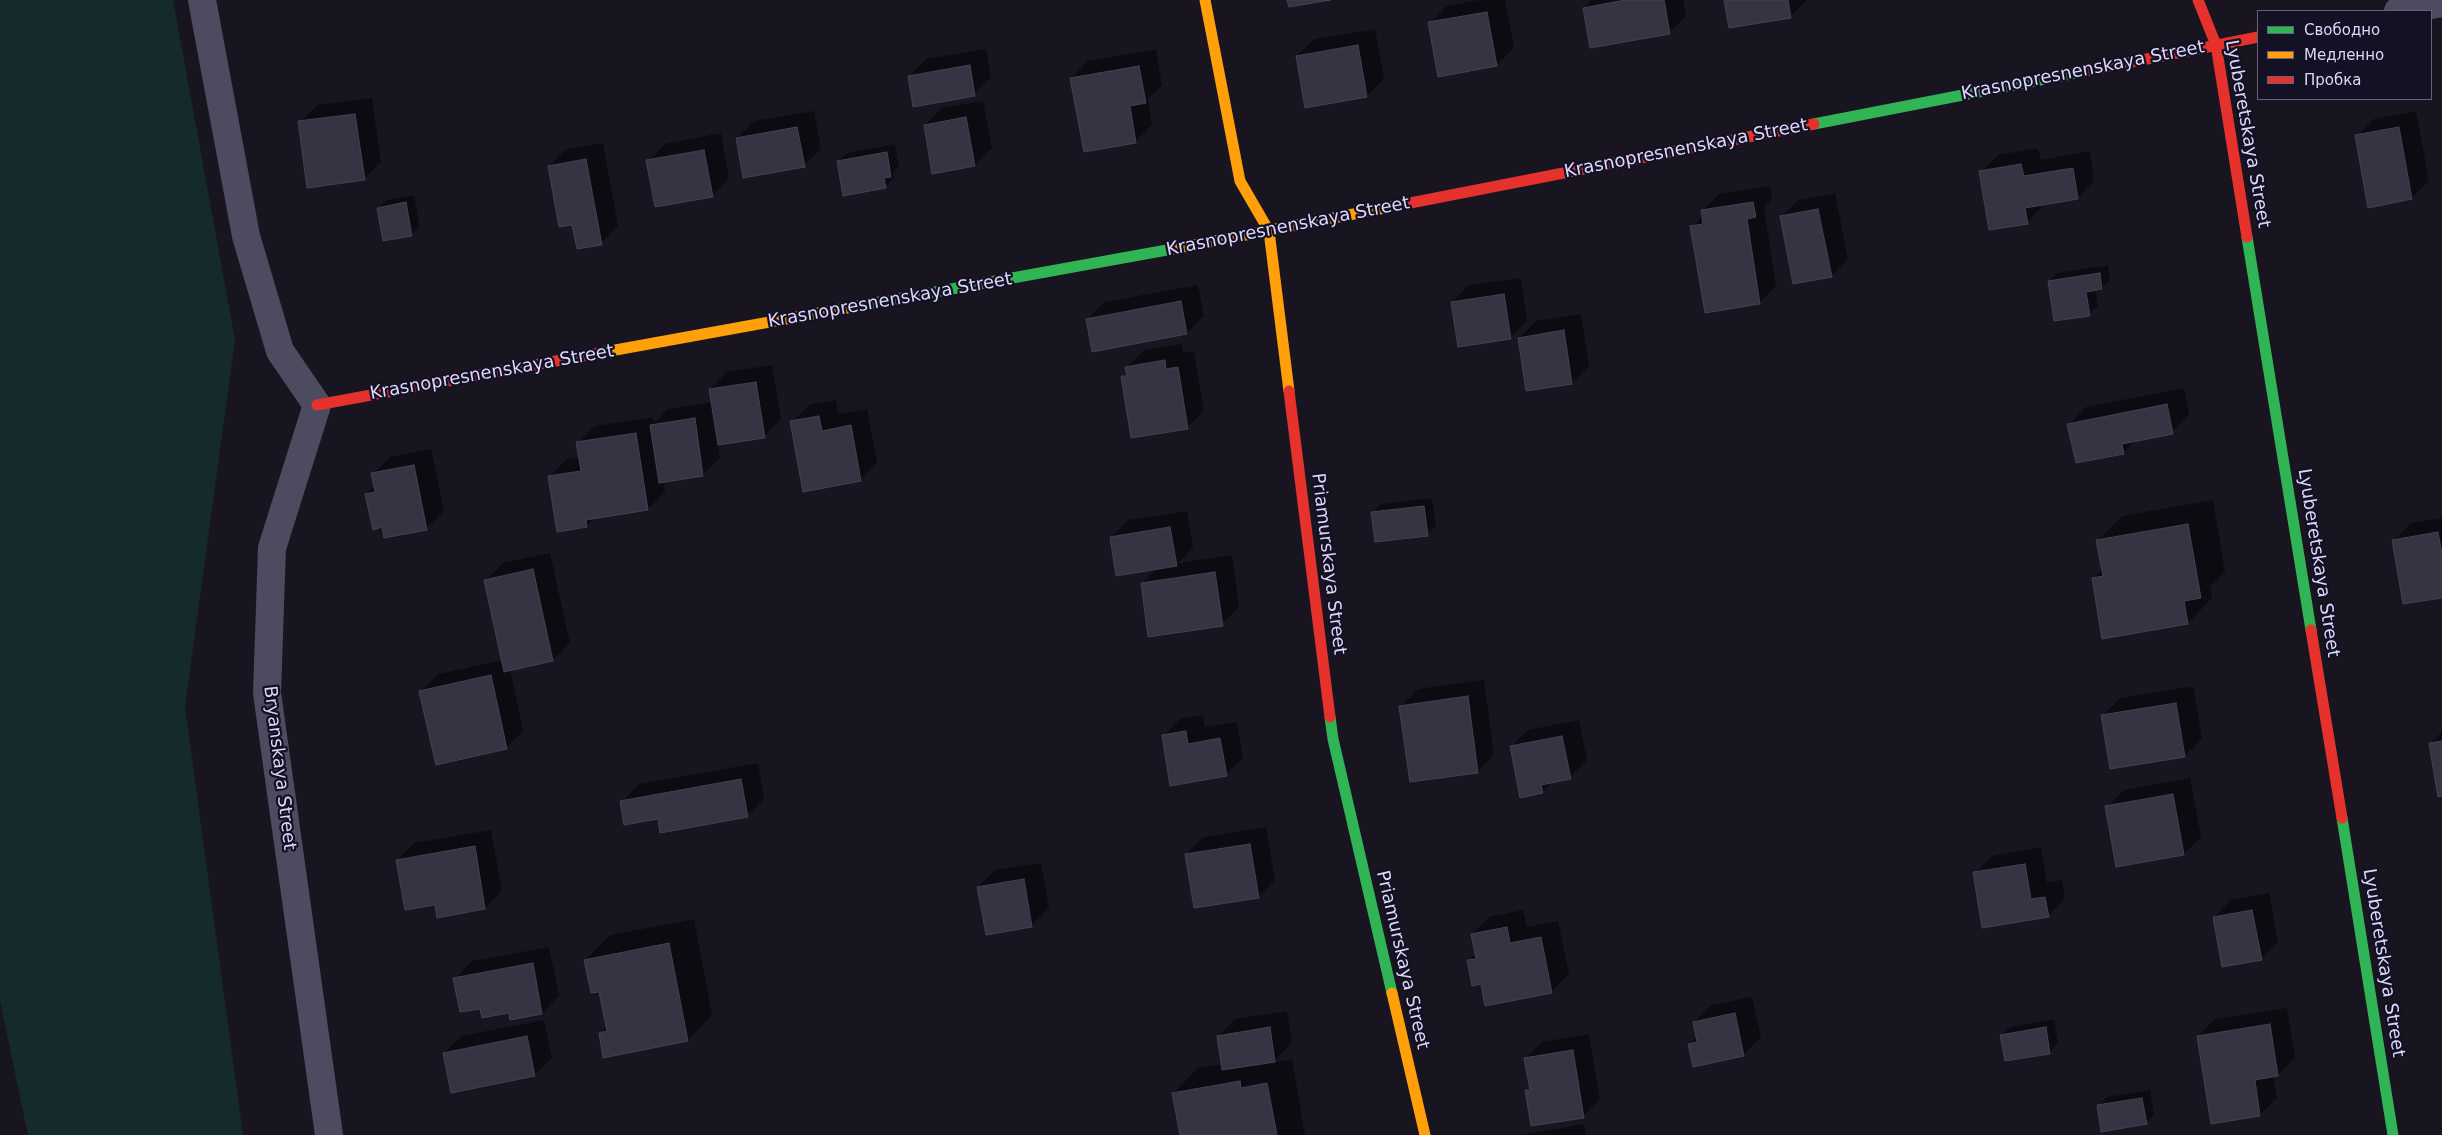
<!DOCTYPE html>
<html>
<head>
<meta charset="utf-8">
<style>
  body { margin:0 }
  #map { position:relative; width:2442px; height:1135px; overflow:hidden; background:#181520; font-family:"DejaVu Sans",sans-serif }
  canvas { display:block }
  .legend { position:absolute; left:2257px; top:10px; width:175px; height:90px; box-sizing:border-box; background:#151124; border:1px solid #65617a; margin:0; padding:6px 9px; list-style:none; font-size:15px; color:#dcd8fb }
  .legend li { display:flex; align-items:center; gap:10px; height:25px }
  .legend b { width:25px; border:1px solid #65617a }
</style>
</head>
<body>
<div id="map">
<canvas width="2442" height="1135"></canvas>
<ul class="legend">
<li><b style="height:6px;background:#30b455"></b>Свободно</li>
<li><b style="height:6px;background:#ff9f0a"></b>Медленно</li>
<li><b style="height:6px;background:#e5322d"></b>Пробка</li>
</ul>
</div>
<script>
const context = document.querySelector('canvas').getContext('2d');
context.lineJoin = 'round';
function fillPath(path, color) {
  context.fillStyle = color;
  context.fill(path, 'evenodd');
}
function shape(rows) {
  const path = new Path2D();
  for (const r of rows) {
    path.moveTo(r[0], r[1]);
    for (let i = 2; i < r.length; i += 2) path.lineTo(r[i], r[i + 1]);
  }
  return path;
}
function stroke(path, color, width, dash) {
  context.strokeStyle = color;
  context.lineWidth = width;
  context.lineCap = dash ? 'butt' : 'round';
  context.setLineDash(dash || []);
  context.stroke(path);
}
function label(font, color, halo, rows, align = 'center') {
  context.font = font + ' "DejaVu Sans",sans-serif';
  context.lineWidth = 4.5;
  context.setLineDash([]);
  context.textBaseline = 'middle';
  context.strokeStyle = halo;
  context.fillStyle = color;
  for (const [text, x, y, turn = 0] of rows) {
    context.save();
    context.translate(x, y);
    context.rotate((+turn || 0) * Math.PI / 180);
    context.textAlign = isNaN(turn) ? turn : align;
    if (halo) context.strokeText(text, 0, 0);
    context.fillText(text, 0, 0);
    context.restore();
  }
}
fillPath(shape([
  [0,0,173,0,235,340,185,707,243,1135,28,1135,0,1001]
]), '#152a2b');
fillPath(shape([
  [1479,0,1505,0,1514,48,1497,65,1430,23,1447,6],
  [1592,0,1683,0,1686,16,1669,33,1584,8],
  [1725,0,1807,0,1790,17],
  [1375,29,1384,79,1367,96,1306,107,1297,56,1314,39],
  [986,49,991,77,974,94,909,76,926,59],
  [1156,49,1162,85,1148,99,1152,125,1135,142,1071,78,1088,61],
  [372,98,381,162,364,179,300,122,317,105],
  [983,101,992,148,975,165,925,125,942,108],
  [814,111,821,149,804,166,737,138,754,121],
  [2416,111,2429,181,2412,198,2357,136,2374,119],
  [721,133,729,179,712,196,648,161,665,144],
  [603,143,618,226,601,243,573,223,549,166,566,149],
  [895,144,899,167,893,173,894,178,885,187,839,161,847,153],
  [2038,148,2041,160,2090,151,2094,181,2077,198,2044,204,2027,223,1981,172,1998,155],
  [1770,186,1772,199,1764,207,1776,286,1759,303,1692,227,1703,216,1702,211,1719,194],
  [1835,193,1848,259,1831,276,1781,217,1798,200],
  [414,195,420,227,411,235,378,208,387,200],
  [2108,265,2110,280,2101,288,2095,289,2098,306,2089,314,2049,282,2057,273],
  [1521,278,1527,321,1510,338,1452,302,1469,285],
  [1198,285,1204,316,1187,333,1087,320,1104,302],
  [1581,314,1589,366,1572,383,1519,338,1536,321],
  [1182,344,1183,353,1194,351,1204,411,1187,428,1122,377,1127,372,1127,367,1144,350],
  [772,365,781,419,764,436,718,444,720,458,703,475,663,481,665,492,648,509,595,517,587,526,550,476,567,459,580,457,578,443,595,426,652,417,654,423,668,409,712,402,710,389,727,372],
  [2184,388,2189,415,2172,432,2136,440,2124,453,2069,424,2086,407],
  [836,400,838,414,867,409,877,463,860,480,792,422,809,405],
  [431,449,444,511,427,528,385,537,383,526,366,494,375,486,373,474,390,457],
  [1432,498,1436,526,1427,534,1372,513,1381,504],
  [2213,500,2225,572,2210,587,2212,598,2188,623,2093,579,2103,569,2097,541,2122,516],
  [1187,511,1193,548,1178,563,1232,555,1239,607,1222,624,1142,583,1157,568,1111,537,1128,520],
  [2442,518,2442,596,2394,540,2411,523],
  [550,553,570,643,553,660,510,669,523,731,506,748,421,691,438,674,503,660,486,580,503,563],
  [1484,680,1494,755,1477,772,1401,706,1418,689],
  [2193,686,2202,739,2185,756,2111,768,2103,715,2120,698],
  [1203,715,1205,727,1237,722,1243,758,1226,775,1163,736,1180,719],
  [1579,720,1587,760,1570,777,1554,781,1542,792,1511,747,1528,730],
  [2442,732,2442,795,2430,743],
  [758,763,764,799,747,816,659,817,622,802,639,784],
  [2190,778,2201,837,2184,854,2107,807,2124,790],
  [1266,827,1275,880,1258,897,1186,854,1203,837],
  [491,830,502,891,485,908,436,904,397,860,414,843],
  [2041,847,2047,883,2062,880,2065,899,2048,916,1975,873,1992,856],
  [1041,863,1049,908,1032,925,978,887,995,870],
  [2269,893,2278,942,2261,959,2214,917,2231,900],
  [1523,910,1527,927,1558,921,1569,974,1552,991,1486,1005,1482,983,1468,961,1476,953,1472,934,1489,917],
  [694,919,712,1015,688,1040,600,1034,608,1026,600,990,585,960,610,935],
  [549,947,559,996,542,1013,510,1012,481,1007,455,978,472,961],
  [1752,997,1761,1037,1744,1054,1694,1065,1690,1044,1698,1036,1694,1022,1711,1005],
  [2287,1008,2295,1058,2278,1075,2273,1075,2277,1098,2260,1115,2198,1036,2215,1019],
  [1287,1011,1292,1043,1272,1063,1292,1059,1305,1135,1181,1135,1174,1093,1198,1068,1222,1064,1218,1036,1235,1019],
  [2054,1019,2058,1044,2049,1052,2002,1035,2010,1027],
  [544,1020,552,1058,535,1075,452,1092,444,1053,461,1036],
  [1589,1034,1600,1099,1583,1116,1526,1091,1531,1087,1525,1059,1542,1042],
  [2150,1090,2154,1114,2146,1123,2098,1106,2107,1097],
  [1584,1124,1586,1135,1521,1135]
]), '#0007');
const building = shape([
  [1287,0,1331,0,1289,7,1287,0],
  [1625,0,1664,0,1670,34,1590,48,1583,8,1625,0],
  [1724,0,1788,0,1791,18,1729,28,1724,0],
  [1487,12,1497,66,1438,77,1428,22,1487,12],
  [1358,45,1367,97,1305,108,1296,56,1358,45],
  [970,65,975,96,913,107,908,76,970,65],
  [1139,66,1146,103,1130,106,1136,143,1084,152,1070,78,1139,66],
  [355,114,365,180,307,188,298,121,355,114],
  [966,117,975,166,932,174,924,125,966,117],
  [797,127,805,167,743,178,736,138,797,127],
  [2399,127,2412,199,2368,208,2355,135,2399,127],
  [704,150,713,197,655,207,646,160,704,150],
  [887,152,891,177,884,178,886,188,843,196,837,161,887,152],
  [586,159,602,245,577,249,572,225,559,227,548,166,586,159],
  [2021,164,2024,176,2073,168,2078,199,2025,208,2028,224,1989,230,1979,171,2021,164],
  [406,202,412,236,383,241,377,208,406,202],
  [1753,202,1756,217,1747,219,1760,304,1705,313,1690,226,1703,224,1701,210,1753,202],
  [1818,209,1832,277,1793,284,1780,216,1818,209],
  [2100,273,2102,289,2086,292,2090,316,2054,321,2048,281,2100,273],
  [1504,294,1511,339,1458,347,1451,302,1504,294],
  [1181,301,1187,334,1092,352,1086,319,1181,301],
  [1564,330,1572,384,1526,391,1518,338,1564,330],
  [1165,360,1166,369,1178,367,1188,429,1131,438,1121,376,1127,376,1125,367,1165,360],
  [756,382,765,438,718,445,709,389,756,382],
  [2167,404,2173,434,2122,444,2124,454,2076,463,2067,424,2167,404],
  [819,416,822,431,851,425,861,481,803,492,790,421,819,416],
  [695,418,703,476,659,483,650,425,695,418],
  [636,433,648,510,586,520,587,527,557,532,548,476,581,471,576,442,636,433],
  [414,465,427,530,384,538,382,527,373,530,365,494,375,492,371,473,414,465],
  [1424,506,1428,536,1375,542,1371,512,1424,506],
  [2188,524,2201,598,2184,601,2188,624,2102,639,2092,578,2103,576,2096,540,2188,524],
  [1170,527,1177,566,1116,576,1110,537,1170,527],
  [2438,532,2442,554,2442,598,2403,604,2392,540,2438,532],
  [533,569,553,661,504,672,484,580,533,569],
  [1215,572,1223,626,1148,637,1141,583,1215,572],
  [491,675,507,749,436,765,419,691,491,675],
  [1468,696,1478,773,1410,782,1399,706,1468,696],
  [2176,703,2185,757,2110,769,2101,715,2176,703],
  [1186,731,1188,744,1220,738,1227,776,1170,786,1162,735,1186,731],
  [1562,736,1571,779,1541,785,1543,793,1520,798,1510,746,1562,736],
  [2442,741,2442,796,2438,797,2429,743,2442,741],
  [741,779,748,817,660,833,658,819,624,825,620,801,741,779],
  [2173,794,2184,855,2116,867,2105,806,2173,794],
  [1250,844,1259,898,1194,908,1185,854,1250,844],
  [475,846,485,909,437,918,435,905,405,910,396,860,475,846],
  [2025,864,2031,899,2045,897,2049,917,1982,928,1973,872,2025,864],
  [1024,879,1032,927,986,935,977,887,1024,879],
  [2252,910,2262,960,2222,967,2213,917,2252,910],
  [1507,927,1510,943,1541,937,1552,993,1485,1006,1481,984,1472,986,1467,960,1476,959,1471,934,1507,927],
  [669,943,688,1041,603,1058,599,1033,607,1031,599,992,591,993,584,960,669,943],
  [533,963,542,1014,510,1020,509,1013,482,1018,480,1009,460,1012,453,978,533,963],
  [1735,1013,1744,1056,1693,1067,1688,1044,1697,1042,1693,1022,1735,1013],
  [2270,1024,2278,1076,2255,1080,2260,1116,2211,1124,2197,1036,2270,1024],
  [1270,1027,1275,1062,1222,1070,1217,1036,1270,1027],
  [2046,1027,2050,1054,2005,1061,2000,1035,2046,1027],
  [527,1036,535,1076,451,1093,443,1053,527,1036],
  [1573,1050,1584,1118,1531,1126,1525,1090,1530,1090,1524,1058,1573,1050],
  [1240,1081,1241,1088,1267,1083,1277,1135,1180,1135,1172,1093,1240,1081],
  [2142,1098,2147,1124,2101,1132,2097,1105,2142,1098]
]);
fillPath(building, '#363342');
stroke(building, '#454153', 1);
stroke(shape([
  [202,0,246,236,280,351,317,405,272,548,267,693,329,1135],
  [2398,11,2442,3]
]), '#4d4b5f', 28);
stroke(shape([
  [1814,124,2081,72],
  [2247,237,2311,630],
  [852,307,1178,248],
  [1330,717,1333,739,1392,993],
  [2342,818,2393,1135]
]), '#30b455', 11);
stroke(shape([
  [1205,0,1240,181,1269,231,1289,391],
  [1178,248,1395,206],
  [599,353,852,307],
  [1392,993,1425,1135]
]), '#ff9f0a', 11);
stroke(shape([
  [2198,0,2216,45,2247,237],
  [2081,72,2258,37],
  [1395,206,1814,124],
  [1289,391,1330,717],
  [317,405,599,353],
  [2311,630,2342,818]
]), '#e5322d', 11);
label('18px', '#dcd8fb', '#151124', [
  ["Krasnopresnenskaya Street",2083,71,-11],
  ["Lyuberetskaya Street",2247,134,80],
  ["Krasnopresnenskaya Street",1686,149,-11],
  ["Krasnopresnenskaya Street",1288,227,-11],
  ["Krasnopresnenskaya Street",890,301,-10],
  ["Krasnopresnenskaya Street",492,373,-10],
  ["Lyuberetskaya Street",2318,563,81],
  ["Priamurskaya Street",1328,564,83],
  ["Bryanskaya Street",279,768,83],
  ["Priamurskaya Street",1402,960,77],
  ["Lyuberetskaya Street",2383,963,81]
]);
</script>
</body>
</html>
